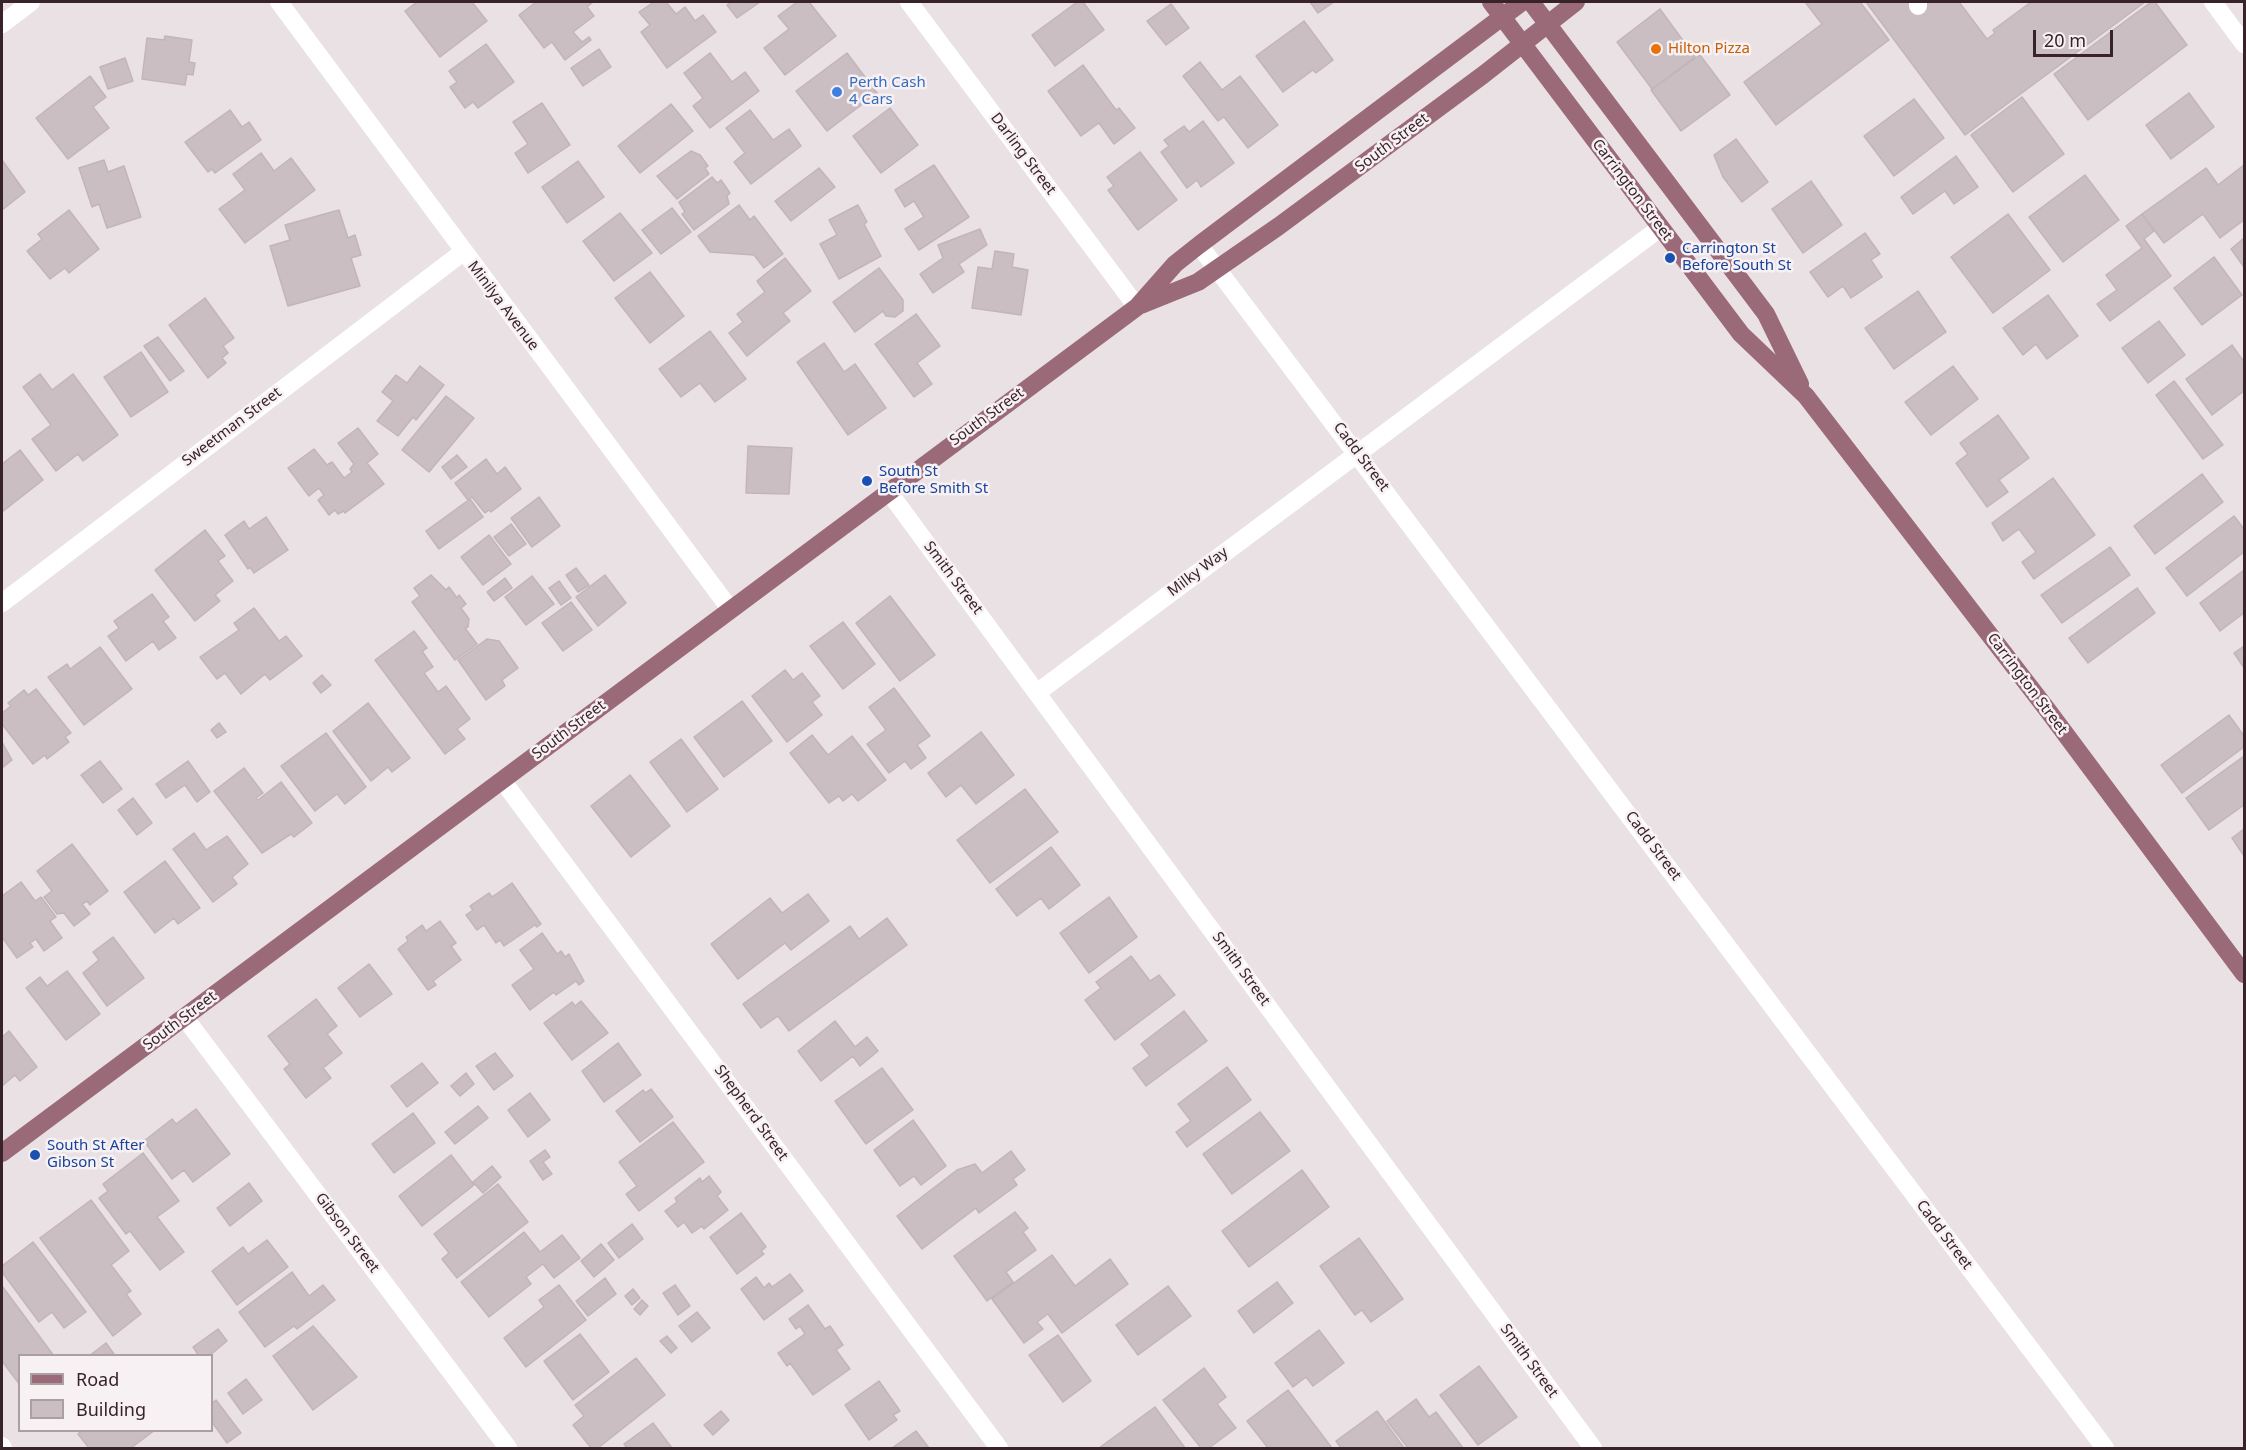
<!DOCTYPE html>
<html>
<head>
<meta charset="utf-8">
<style>
  body { margin:0 }
  #map { position:relative; width:2246px; height:1450px; overflow:hidden; background:#eae1e5; font-family:"Noto Sans",sans-serif }
  canvas { display:block }
  .frame { position:absolute; inset:0; border:3px solid #39232a; pointer-events:none }
  .legend { position:absolute; left:18px; top:1354px; width:195px; height:78px; box-sizing:border-box; background:#f7f1f4; border:2px solid #ab9fa3; margin:0; padding:8px 10px; list-style:none; font-size:18px; color:#39232a }
  .legend li { display:flex; align-items:center; gap:12px; height:30px }
  .legend b { width:30px; border:2px solid #ab9fa3 }
  .scale { position:absolute; left:2033px; top:30px; width:80px; height:27px; box-sizing:border-box; border:3px solid #39232a; border-top:0; padding-left:8px; font-size:18px; line-height:21px; white-space:nowrap; color:#39232a; -webkit-text-stroke:4px #f7f1f4; paint-order:stroke }
</style>
</head>
<body>
<div id="map">
<canvas width="2246" height="1450"></canvas>
<div class="frame"></div>
<ul class="legend">
<li><b style="height:8px;background:#9b6a78"></b>Road</li>
<li><b style="height:16px;background:#cabec3"></b>Building</li>
</ul>
<div class="scale">20 m</div>
</div>
<script>
const context = document.querySelector('canvas').getContext('2d');
context.lineJoin = 'round';
function fillPath(path, color) {
  context.fillStyle = color;
  context.fill(path, 'evenodd');
}
function shape(rows) {
  const path = new Path2D();
  for (const r of rows) {
    path.moveTo(r[0], r[1]);
    for (let i = 2; i < r.length; i += 2) path.lineTo(r[i], r[i + 1]);
  }
  return path;
}
function stroke(path, color, width, dash) {
  context.strokeStyle = color;
  context.lineWidth = width;
  context.lineCap = dash ? 'butt' : 'round';
  context.setLineDash(dash || []);
  context.stroke(path);
}
function label(font, color, halo, rows, align = 'center') {
  context.font = font + ' "Noto Sans",sans-serif';
  context.lineWidth = 5;
  context.setLineDash([]);
  context.textBaseline = 'middle';
  context.strokeStyle = halo;
  context.fillStyle = color;
  for (const [text, x, y, turn = 0] of rows) {
    context.save();
    context.translate(x, y);
    context.rotate((+turn || 0) * Math.PI / 180);
    context.textAlign = isNaN(turn) ? turn : align;
    if (halo) context.strokeText(text, 0, 0);
    context.fillText(text, 0, 0);
    context.restore();
  }
}
const building = shape([
  [417,2,472,2,487,21,440,57,405,11,417,2],
  [536,2,593,2,587,7,594,16,573,32,582,42,589,37,591,40,565,60,552,42,544,48,519,15,536,2],
  [654,2,666,2,676,14,685,7,695,21,703,15,716,32,667,68,641,32,650,25,639,12,654,2],
  [731,2,760,2,737,18,727,5,731,2],
  [797,2,809,2,836,36,785,75,764,48,789,29,778,16,797,2],
  [1077,2,1083,2,1104,30,1055,66,1032,35,1077,2],
  [1310,2,1334,2,1318,13,1310,2],
  [1805,2,1860,2,1889,40,1776,125,1744,82,1822,24,1805,2],
  [1866,2,1959,2,1987,39,1995,33,1993,30,2031,2,2145,2,1965,135,1866,2],
  [2151,2,2155,2,2187,45,2088,120,2054,74,2151,2],
  [1171,4,1189,28,1166,45,1147,21,1171,4],
  [1660,9,1695,57,1652,89,1617,42,1660,9],
  [1304,21,1333,60,1316,73,1313,70,1283,92,1256,56,1304,21],
  [165,36,192,40,189,62,195,63,193,75,187,74,185,85,142,79,147,38,164,40,165,36],
  [486,44,514,82,478,108,473,102,465,108,450,87,457,82,449,71,486,44],
  [599,49,611,67,583,86,571,68,599,49],
  [710,53,732,82,745,72,759,91,710,128,693,106,703,98,684,73,710,53],
  [847,53,877,93,827,131,796,91,847,53],
  [1700,55,1730,95,1681,131,1651,90,1700,55],
  [125,58,133,81,108,89,100,67,125,58],
  [1200,62,1222,90,1240,76,1278,125,1248,148,1224,117,1218,121,1183,76,1200,62],
  [1083,65,1116,110,1119,108,1135,128,1114,144,1099,123,1081,136,1048,91,1083,65],
  [90,76,106,97,93,107,109,128,68,159,36,118,90,76],
  [2189,93,2214,127,2171,159,2146,125,2189,93],
  [2022,97,2064,154,2013,192,1971,135,2022,97],
  [1914,99,1944,138,1894,176,1864,136,1914,99],
  [542,103,570,145,528,173,515,153,528,144,513,122,542,103],
  [671,104,693,131,640,173,618,146,671,104],
  [890,108,918,145,881,173,853,136,890,108],
  [230,110,242,127,249,122,261,140,215,173,212,169,208,172,185,142,230,110],
  [750,110,773,140,789,129,801,146,751,184,734,162,745,153,726,128,750,110],
  [1203,121,1234,163,1201,187,1197,180,1187,188,1161,152,1169,146,1164,140,1184,126,1189,132,1203,121],
  [1736,139,1768,182,1742,202,1723,177,1714,155,1736,139],
  [691,151,700,155,708,166,705,168,709,174,677,199,657,176,691,151],
  [1140,152,1177,200,1138,230,1108,190,1114,186,1107,177,1140,152],
  [261,153,274,171,291,158,315,190,245,243,219,209,245,190,233,174,261,153],
  [1956,156,1978,187,1954,204,1945,191,1913,214,1901,197,1956,156],
  [2,160,25,192,2,210,2,160],
  [104,160,108,172,124,166,141,217,107,228,99,204,92,207,79,168,104,160],
  [578,161,604,197,567,223,542,187,578,161],
  [934,165,969,217,919,250,905,229,924,217,914,201,905,207,895,190,934,165],
  [2244,165,2244,220,2220,238,2203,214,2164,243,2142,214,2206,168,2218,185,2244,165],
  [819,168,835,187,791,221,775,201,819,168],
  [2085,175,2119,220,2063,262,2029,217,2085,175],
  [712,177,717,183,721,180,730,193,727,196,729,204,694,230,682,214,685,212,679,202,712,177],
  [1811,181,1842,225,1803,253,1772,209,1811,181],
  [739,205,750,220,754,216,783,254,764,268,754,255,710,252,698,236,739,205],
  [858,205,867,222,864,224,881,256,839,279,820,244,837,235,829,220,858,205],
  [672,208,691,232,661,254,642,230,672,208],
  [69,210,99,249,69,273,65,268,50,279,27,251,42,239,38,234,69,210],
  [339,210,348,238,355,235,361,255,351,258,360,286,288,306,270,246,290,240,285,225,339,210],
  [620,213,652,253,614,281,583,241,620,213],
  [2008,214,2050,270,1993,313,1951,257,2008,214],
  [2142,214,2154,231,2144,239,2171,276,2110,321,2097,304,2117,290,2106,275,2142,248,2126,226,2142,214],
  [980,229,987,245,959,264,964,272,933,293,920,274,943,258,938,245,980,229],
  [1865,233,1880,254,1871,260,1882,277,1851,298,1843,286,1828,297,1810,272,1865,233],
  [2244,238,2244,267,2231,249,2244,238],
  [995,251,1014,254,1012,267,1028,270,1021,315,972,308,978,267,992,269,995,251],
  [2214,257,2242,295,2202,325,2174,288,2214,257],
  [785,258,811,291,783,313,790,321,747,356,729,333,743,322,737,314,765,292,757,281,785,258],
  [879,268,903,300,903,311,895,317,886,316,883,311,855,332,833,302,879,268],
  [650,272,684,316,650,343,615,298,650,272],
  [1918,291,1946,332,1894,369,1865,328,1918,291],
  [2048,295,2078,336,2047,359,2036,344,2023,355,2003,328,2048,295],
  [205,298,234,338,223,346,228,353,222,358,226,363,208,378,169,325,205,298],
  [916,314,940,346,917,363,932,384,914,397,875,344,916,314],
  [2159,321,2185,355,2148,383,2122,348,2159,321],
  [710,331,746,379,715,402,700,383,681,397,659,369,710,331],
  [158,337,184,371,170,381,144,346,158,337],
  [824,343,844,372,855,364,886,408,848,435,797,362,824,343],
  [2232,345,2244,362,2244,391,2212,415,2186,379,2232,345],
  [141,352,168,392,131,417,104,377,141,352],
  [420,366,444,385,416,420,413,417,398,436,377,421,393,401,382,392,396,375,407,383,420,366],
  [1953,366,1978,399,1931,435,1905,402,1953,366],
  [40,374,52,390,73,374,118,435,83,461,78,454,56,471,32,439,51,425,23,387,40,374],
  [2174,381,2223,445,2203,459,2156,395,2174,381],
  [446,396,474,418,429,472,402,450,446,396],
  [1998,415,2029,458,1999,480,2008,492,1987,507,1956,463,1968,454,1960,443,1998,415],
  [358,428,378,454,367,463,384,484,345,513,344,511,338,514,335,510,329,515,318,500,324,495,319,488,309,496,288,468,314,449,327,465,332,462,344,478,352,472,350,469,354,464,338,443,358,428],
  [748,446,792,448,789,494,746,493,748,446],
  [20,450,43,480,2,512,2,464,20,450],
  [457,455,467,467,451,479,442,467,457,455],
  [486,459,497,474,505,467,521,489,491,512,489,510,485,513,472,497,468,500,455,483,486,459],
  [2202,474,2223,502,2155,554,2134,526,2202,474],
  [2053,478,2095,535,2034,579,2022,562,2036,552,2019,529,2003,541,1992,523,2053,478],
  [539,497,560,526,532,547,511,518,539,497],
  [470,499,483,517,439,549,426,531,470,499],
  [2234,516,2244,529,2244,552,2187,596,2166,568,2234,516],
  [266,517,288,550,254,573,250,567,248,569,225,535,244,521,249,529,266,517],
  [511,524,526,544,509,556,494,537,511,524],
  [205,530,225,556,218,561,233,581,215,595,220,601,195,621,155,570,205,530],
  [489,535,511,564,483,585,461,557,489,535],
  [2110,547,2130,575,2062,623,2041,595,2110,547],
  [576,568,589,585,578,592,566,575,576,568],
  [2244,570,2244,613,2220,631,2200,603,2244,570],
  [431,575,446,590,449,587,457,598,459,595,466,604,461,608,469,619,468,627,465,628,477,644,455,660,412,602,420,596,414,588,431,575],
  [605,575,626,603,598,626,576,597,605,575],
  [532,576,554,604,526,625,505,597,532,576],
  [505,578,512,588,494,601,487,592,505,578],
  [559,581,571,598,561,605,549,588,559,581],
  [2137,588,2155,613,2088,663,2069,638,2137,588],
  [152,594,169,617,163,621,176,638,159,650,153,641,126,661,108,636,119,628,114,621,152,594],
  [890,596,935,655,900,681,856,623,890,596],
  [571,602,592,630,563,651,542,623,571,602],
  [254,608,279,641,286,636,302,656,270,680,265,674,241,694,225,673,217,679,200,657,239,630,234,623,254,608],
  [843,622,875,664,843,689,810,646,843,622],
  [414,631,427,648,422,651,433,667,424,673,438,692,446,686,470,719,457,729,465,739,445,754,375,660,414,631],
  [487,639,499,641,518,668,502,680,505,686,486,700,458,660,487,639],
  [2244,646,2244,668,2234,653,2244,646],
  [100,647,132,689,84,725,48,677,67,664,70,669,100,647],
  [785,670,793,680,802,673,820,696,812,702,822,715,787,742,752,696,785,670],
  [322,675,331,685,321,693,313,683,322,675],
  [894,688,930,736,917,745,926,758,911,769,905,761,889,773,867,744,886,730,869,707,894,688],
  [36,689,71,733,65,737,69,742,47,759,45,755,33,764,2,724,2,713,11,706,8,703,24,690,28,695,36,689],
  [742,701,772,741,724,777,694,737,742,701],
  [368,703,410,758,392,772,388,767,371,781,333,731,368,703],
  [2229,715,2244,736,2244,747,2182,793,2161,765,2229,715],
  [219,723,226,732,217,738,211,730,219,723],
  [981,732,1014,775,976,804,961,785,946,797,928,773,981,732],
  [326,733,366,787,345,804,337,794,315,811,281,766,326,733],
  [812,735,828,755,852,736,886,780,858,801,852,794,843,801,839,796,829,803,790,753,812,735],
  [681,739,718,789,687,812,650,762,681,739],
  [2,742,12,760,2,768,2,742],
  [2244,756,2244,805,2209,830,2186,798,2244,756],
  [100,761,122,789,103,803,81,775,100,761],
  [188,761,210,792,197,802,185,785,166,798,156,784,188,761],
  [244,768,263,793,256,798,258,800,281,782,312,823,294,837,291,834,262,853,214,791,244,768],
  [630,775,670,826,631,857,591,806,630,775],
  [1025,789,1058,832,990,883,957,840,1025,789],
  [133,798,152,823,137,835,118,810,133,798],
  [2244,829,2244,856,2232,838,2244,829],
  [194,833,206,850,227,836,248,864,232,877,237,884,213,902,173,849,194,833],
  [72,844,108,891,90,905,87,901,82,904,90,914,74,926,64,913,57,914,44,897,52,891,37,871,72,844],
  [1051,847,1080,885,1049,909,1041,898,1017,916,996,889,1051,847],
  [165,861,200,908,178,924,174,918,155,933,124,892,165,861],
  [21,882,35,901,41,897,56,917,50,921,62,938,44,951,36,939,30,943,33,947,17,958,2,937,2,896,21,882],
  [512,883,541,924,537,927,535,925,504,946,500,940,496,943,484,925,477,930,466,915,473,910,470,906,489,893,492,897,512,883],
  [808,894,829,921,791,950,785,943,738,979,711,944,770,898,782,913,808,894],
  [1109,897,1137,937,1089,973,1060,933,1109,897],
  [887,918,907,945,789,1031,778,1016,761,1028,743,1004,850,926,859,939,887,918],
  [440,921,456,943,451,946,461,960,433,981,436,985,428,990,398,949,408,941,406,937,422,925,426,931,440,921],
  [542,933,557,954,561,951,565,957,569,954,584,981,579,985,576,981,556,995,554,992,530,1010,512,985,534,969,520,950,542,933],
  [113,937,144,978,107,1006,83,973,99,960,93,952,113,937],
  [1131,956,1150,981,1159,975,1175,995,1115,1040,1085,1000,1101,988,1096,982,1131,956],
  [369,964,392,994,360,1017,338,988,369,964],
  [67,971,100,1014,66,1040,26,988,40,977,47,986,67,971],
  [316,999,337,1026,327,1034,342,1053,323,1068,331,1078,306,1098,284,1069,290,1064,268,1036,316,999],
  [581,1001,608,1033,572,1060,544,1023,572,1002,575,1006,581,1001],
  [1184,1011,1207,1041,1146,1086,1133,1068,1150,1056,1141,1044,1184,1011],
  [835,1021,855,1047,867,1037,878,1051,860,1066,853,1056,821,1081,798,1051,835,1021],
  [9,1031,37,1067,20,1081,15,1075,2,1086,2,1037,9,1031],
  [618,1043,641,1075,604,1102,582,1071,618,1043],
  [495,1053,513,1076,494,1090,476,1066,495,1053],
  [422,1063,438,1083,407,1107,391,1086,422,1063],
  [1227,1067,1251,1100,1187,1147,1176,1132,1191,1121,1178,1104,1227,1067],
  [882,1068,913,1110,866,1144,835,1101,882,1068],
  [466,1073,474,1084,460,1096,451,1086,466,1073],
  [651,1089,673,1117,640,1142,616,1111,643,1090,645,1093,651,1089],
  [530,1093,550,1120,528,1137,508,1110,530,1093],
  [478,1106,488,1118,455,1144,445,1132,478,1106],
  [196,1109,230,1154,193,1182,184,1170,172,1179,144,1141,172,1119,176,1124,196,1109],
  [1260,1112,1290,1151,1232,1194,1203,1154,1260,1112],
  [413,1113,435,1143,394,1173,372,1144,413,1113],
  [913,1120,946,1166,921,1185,914,1176,900,1186,874,1150,913,1120],
  [673,1122,704,1162,639,1211,626,1194,637,1186,619,1162,673,1122],
  [545,1150,550,1157,543,1162,552,1174,543,1180,530,1161,545,1150],
  [1011,1151,1025,1170,1013,1179,1017,1185,979,1213,976,1208,922,1249,897,1216,957,1170,975,1164,982,1173,1011,1151],
  [143,1153,179,1201,157,1217,184,1252,160,1270,130,1231,126,1234,99,1198,108,1191,103,1184,143,1153],
  [451,1155,474,1185,422,1226,399,1196,451,1155],
  [492,1166,501,1177,483,1193,473,1182,492,1166],
  [1302,1170,1329,1207,1249,1267,1222,1231,1302,1170],
  [709,1176,721,1192,717,1196,728,1210,704,1229,702,1226,692,1233,684,1222,678,1227,665,1211,677,1202,675,1198,700,1178,702,1182,709,1176],
  [249,1183,262,1201,230,1226,217,1208,249,1183],
  [498,1184,528,1222,457,1278,442,1259,449,1253,434,1234,498,1184],
  [91,1200,129,1251,111,1265,131,1291,126,1294,141,1314,113,1336,40,1238,91,1200],
  [1015,1212,1028,1228,1023,1232,1036,1250,1006,1272,1013,1282,987,1301,954,1256,1015,1212],
  [741,1213,766,1247,761,1251,764,1254,737,1274,710,1237,741,1213],
  [632,1224,643,1239,619,1258,608,1243,632,1224],
  [524,1232,540,1252,562,1235,580,1258,554,1278,543,1264,526,1277,531,1284,489,1317,461,1282,524,1232],
  [1359,1238,1403,1299,1371,1322,1362,1310,1355,1315,1320,1266,1359,1238],
  [267,1240,288,1267,237,1305,212,1271,243,1247,248,1254,267,1240],
  [33,1242,86,1312,64,1328,52,1312,39,1322,2,1272,2,1266,33,1242],
  [601,1244,614,1260,594,1277,581,1261,601,1244],
  [1052,1255,1075,1286,1110,1259,1128,1284,1062,1333,1048,1314,1037,1322,1043,1329,1024,1343,992,1299,1052,1255],
  [292,1272,309,1296,323,1285,335,1300,297,1329,294,1326,265,1347,239,1312,292,1272],
  [790,1274,803,1291,764,1320,741,1289,756,1277,764,1288,769,1283,772,1287,790,1274],
  [605,1278,616,1294,588,1316,576,1301,605,1278],
  [1277,1282,1293,1303,1254,1333,1238,1311,1277,1282],
  [559,1285,586,1320,526,1367,504,1338,544,1307,539,1300,559,1285],
  [675,1285,690,1306,678,1315,663,1293,675,1285],
  [2,1286,54,1356,20,1356,20,1385,2,1361,2,1286],
  [1168,1286,1191,1316,1138,1355,1116,1325,1168,1286],
  [633,1289,640,1298,632,1305,625,1296,633,1289],
  [642,1300,648,1306,640,1315,634,1309,642,1300],
  [808,1305,825,1329,830,1326,843,1345,836,1350,850,1369,813,1395,790,1363,787,1366,778,1353,805,1334,800,1326,796,1329,789,1319,808,1305],
  [697,1312,710,1328,692,1342,679,1326,697,1312],
  [313,1326,357,1377,313,1410,273,1356,313,1326],
  [218,1329,227,1341,209,1356,199,1356,193,1347,218,1329],
  [1319,1330,1344,1363,1313,1386,1306,1377,1293,1387,1275,1363,1319,1330],
  [580,1334,609,1372,573,1400,544,1361,580,1334],
  [1058,1335,1091,1381,1063,1402,1029,1355,1058,1335],
  [667,1336,677,1348,671,1353,660,1341,667,1336],
  [106,1343,114,1354,89,1356,106,1343],
  [636,1358,665,1395,598,1448,591,1448,573,1425,584,1416,575,1405,636,1358],
  [1479,1366,1517,1417,1478,1445,1440,1395,1479,1366],
  [1204,1368,1226,1397,1217,1404,1236,1428,1209,1448,1201,1448,1163,1400,1204,1368],
  [246,1379,262,1400,243,1414,228,1393,246,1379],
  [879,1381,900,1411,893,1415,897,1420,869,1440,845,1405,879,1381],
  [1288,1390,1332,1448,1268,1448,1247,1421,1288,1390],
  [1416,1399,1429,1417,1436,1412,1463,1448,1408,1448,1387,1421,1416,1399],
  [216,1400,241,1433,227,1443,212,1422,212,1403,216,1400],
  [1155,1407,1185,1448,1099,1448,1155,1407],
  [721,1411,729,1420,713,1435,704,1425,721,1411],
  [1377,1411,1404,1448,1341,1448,1336,1441,1377,1411],
  [653,1423,672,1448,627,1448,624,1444,653,1423],
  [82,1430,155,1430,131,1448,89,1448,78,1434,82,1430],
  [916,1431,929,1448,892,1448,916,1431]
]);
fillPath(building, '#cabec3');
stroke(building, '#c3b4bb', 1.5);
stroke(shape([
  [279,2,730,609],
  [909,2,1137,307],
  [1918,2,1918,6],
  [2213,2,2244,44],
  [2,24,31,2],
  [1199,245,2105,1448],
  [888,491,1593,1448],
  [2,603,463,252],
  [1038,692,1660,228],
  [502,780,999,1448],
  [185,1018,508,1448],
  [2,1446,3,1448]
]), '#fff', 18);
stroke(shape([
  [1491,2,1741,334,1806,396,2049,712,2244,974],
  [1531,2,1766,314,1800,384],
  [1141,305,1198,282,1279,226,1483,75,1576,2],
  [2,1153,1137,307,1175,264,1199,245,1522,2]
]), '#9b6a78', 18);
for (const [x, y, r, color] of [
  [1656,49,6,"#e8710a"],
  [837,92,6,"#3f7fe0"],
  [1670,258,6,"#1a4fb4"],
  [867,481,6,"#1a4fb4"],
  [35,1155,6,"#1a4fb4"]
]) {
  const dot = new Path2D();
  dot.arc(x, y, r, 0, 2 * Math.PI);
  context.fillStyle = color;
  context.fill(dot);
  stroke(dot, '#f7f1f4', 2);
}
label('15px', '#c56008', '#f7f1f4', [
  ["Hilton Pizza",1668,49]
], 'left');
label('15px', '#366cbe', '#f7f1f4', [
  ["Perth Cash",849,83],
  ["4 Cars",849,100]
], 'left');
label('15px', '#39232a', '#f7f1f4', [
  ["South Street",1392,143,-37],
  ["Darling Street",1023,154,53],
  ["Carrington Street",1632,190,53],
  ["Minilya Avenue",503,306,53],
  ["South Street",987,417,-36],
  ["Sweetman Street",232,427,-37],
  ["Cadd Street",1361,457,53],
  ["Milky Way",1198,572,-37],
  ["Smith Street",953,578,53],
  ["Carrington Street",2027,684,53],
  ["South Street",569,730,-37],
  ["Cadd Street",1653,846,53],
  ["Smith Street",1241,969,54],
  ["South Street",180,1021,-37],
  ["Shepherd Street",751,1113,54],
  ["Gibson Street",347,1233,53],
  ["Cadd Street",1944,1235,53],
  ["Smith Street",1529,1361,54]
]);
label('15px', '#164399', '#f7f1f4', [
  ["Carrington St",1682,249],
  ["Before South St",1682,266],
  ["South St",879,472],
  ["Before Smith St",879,489],
  ["South St After",47,1146],
  ["Gibson St",47,1163]
], 'left');
</script>
</body>
</html>
